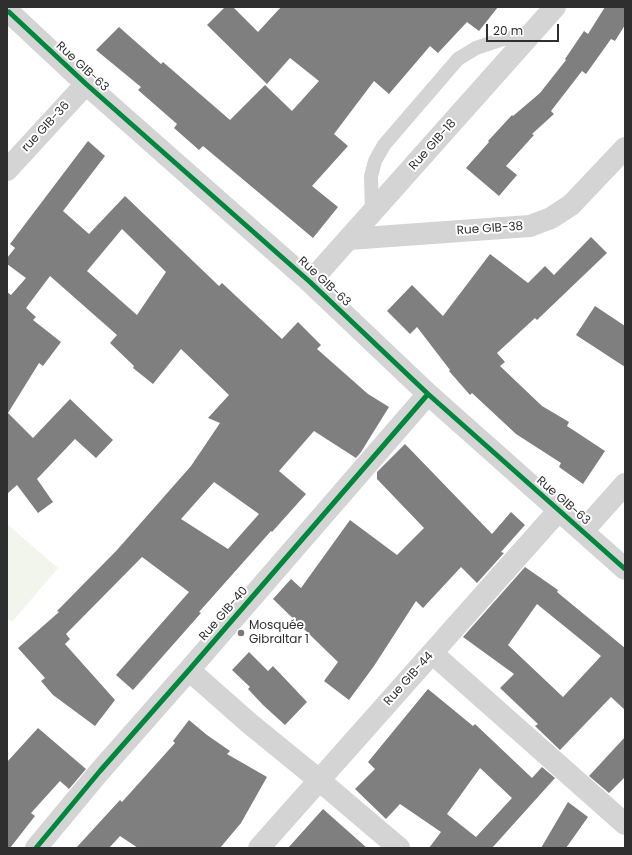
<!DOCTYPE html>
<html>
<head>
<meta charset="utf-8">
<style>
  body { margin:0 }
  #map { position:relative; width:632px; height:855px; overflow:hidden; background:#fff; font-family:Poppins,sans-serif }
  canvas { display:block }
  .frame { position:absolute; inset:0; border:8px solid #2f2f2f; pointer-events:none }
  .scale { position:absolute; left:486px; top:24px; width:73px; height:18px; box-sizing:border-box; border:2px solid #2f2f2f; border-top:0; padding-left:5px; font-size:12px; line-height:14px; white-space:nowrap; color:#2f2f2f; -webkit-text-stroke:3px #fff; paint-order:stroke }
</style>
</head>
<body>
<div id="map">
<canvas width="632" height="855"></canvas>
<div class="frame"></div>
<div class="scale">20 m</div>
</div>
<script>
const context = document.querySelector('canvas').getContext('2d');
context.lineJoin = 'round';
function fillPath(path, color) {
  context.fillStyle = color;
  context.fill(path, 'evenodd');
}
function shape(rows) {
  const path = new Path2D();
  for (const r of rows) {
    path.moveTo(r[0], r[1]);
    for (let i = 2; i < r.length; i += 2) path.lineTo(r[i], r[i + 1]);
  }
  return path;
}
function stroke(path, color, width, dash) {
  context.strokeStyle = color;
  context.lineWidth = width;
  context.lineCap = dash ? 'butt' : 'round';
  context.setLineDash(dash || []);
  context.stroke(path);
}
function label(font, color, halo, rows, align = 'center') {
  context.font = font + ' Poppins,sans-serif';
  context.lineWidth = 4;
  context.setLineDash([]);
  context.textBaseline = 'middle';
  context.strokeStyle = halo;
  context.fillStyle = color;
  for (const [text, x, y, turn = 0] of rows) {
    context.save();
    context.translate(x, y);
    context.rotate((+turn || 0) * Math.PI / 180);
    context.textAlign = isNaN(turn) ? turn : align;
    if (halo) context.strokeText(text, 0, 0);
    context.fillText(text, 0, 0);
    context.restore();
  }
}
fillPath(shape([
  [7,524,58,568,12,622,7,618]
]), '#f1f5ec');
fillPath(shape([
  [225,7,233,7,258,32,281,7,498,7,479,31,467,22,438,53,430,46,389,94,374,81,334,134,348,146,312,186,338,207,313,238,203,146,199,150,174,128,177,124,138,90,141,87,96,50,119,27,161,64,163,62,230,120,265,85,292,111,319,81,290,58,267,84,207,25],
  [605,7,625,7,625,25,615,41,611,39,586,74,582,71,551,111,554,114,532,134,534,135,506,166,517,175,499,196,466,168,489,142,488,141,512,115,513,116,540,93,566,60,565,59,584,31,588,34],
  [88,141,105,156,63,211,89,234,125,196,219,286,222,283,282,339,298,322,321,345,317,349,368,394,389,407,361,452,356,458,314,431,279,471,306,494,272,532,271,531,199,612,201,613,133,690,116,675,189,592,142,557,66,634,70,639,65,644,115,700,95,726,53,695,41,681,45,678,18,648,59,612,57,611,117,550,191,466,220,423,208,418,229,395,181,349,153,384,133,368,134,366,110,343,117,335,50,276,26,308,36,317,33,320,61,342,43,366,39,363,8,413,33,438,70,399,113,440,96,458,75,439,37,479,53,502,38,513,17,485,7,494,7,292,11,295,26,278,7,264,7,258,15,248,10,244],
  [122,229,166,272,137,315,87,271],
  [214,482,259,514,228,549,181,519],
  [591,237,607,253,537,320,535,318,497,353,505,362,500,366,542,406,569,422,567,426,605,451,583,484,559,467,561,463,516,434,472,393,470,395,449,371,450,370,417,327,410,334,387,311,412,285,443,316,490,254,528,283,545,266,554,275],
  [595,306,625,326,625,367,576,335],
  [405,444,492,534,511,512,525,525,501,552,504,553,477,583,461,567,423,608,416,601,374,666,349,700,324,681,338,662,273,599,291,579,301,588,350,520,397,555,424,528,377,479,377,472],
  [525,567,558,590,557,592,625,648,625,710,611,697,560,750,535,726,538,724,500,688,514,674,463,637],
  [537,604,601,656,563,697,508,645],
  [249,652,268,671,273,666,307,702,285,725,263,705,248,689,250,687,232,670],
  [428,689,473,726,475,724,532,778,542,767,555,778,492,848,429,848,441,832,400,804,386,819,355,789,375,769,368,762],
  [480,768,512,798,476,837,447,814],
  [189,720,207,735,230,751,227,754,267,777,241,823,220,848,138,848,120,836,109,848,76,848,120,800,122,802,175,743,173,741],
  [38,728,86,769,69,789,60,781,31,813,35,816,10,848,7,848,7,762],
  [625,737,625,777,609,793,589,776],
  [568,802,588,817,566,848,541,848],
  [323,809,367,848,288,848]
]), '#7f7f7f');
stroke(shape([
  [372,213,371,176,375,161,384,145,458,59,476,48,500,40,531,34]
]), '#d4d4d4', 14);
stroke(shape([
  [9,12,86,84,310,282,428,394,625,569],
  [7,170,86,84],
  [349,239,530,226,551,218,571,205,625,148],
  [310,282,555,7],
  [583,531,625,484],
  [432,653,625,824],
  [189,670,249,723,319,780,399,848],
  [36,848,100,771,189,670,428,394],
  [259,848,559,510]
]), '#d4d4d4', 22);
stroke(shape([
  [9,12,86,84,310,282,428,394,625,569],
  [36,848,100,771,189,670,428,394]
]), '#00873e', 5);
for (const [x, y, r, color] of [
  [241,633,4,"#787878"]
]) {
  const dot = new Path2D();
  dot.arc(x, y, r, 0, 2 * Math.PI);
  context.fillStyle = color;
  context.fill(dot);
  stroke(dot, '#fff', 1.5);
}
label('12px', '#2f2f2f', '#fff', [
  ["Rue GIB-63",82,67,43],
  ["rue GIB-36",46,127,-47],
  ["Rue GIB-18",433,145,-48],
  ["Rue GIB-38",490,229,-4],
  ["Rue GIB-63",324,282,43],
  ["Rue GIB-63",563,501,41],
  ["Rue GIB-40",224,614,-49],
  ["Rue GIB-44",409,679,-48]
]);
label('12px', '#2f2f2f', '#fff', [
  ["Mosquée",249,626],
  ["Gibraltar 1",249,640]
], 'left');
</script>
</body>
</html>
